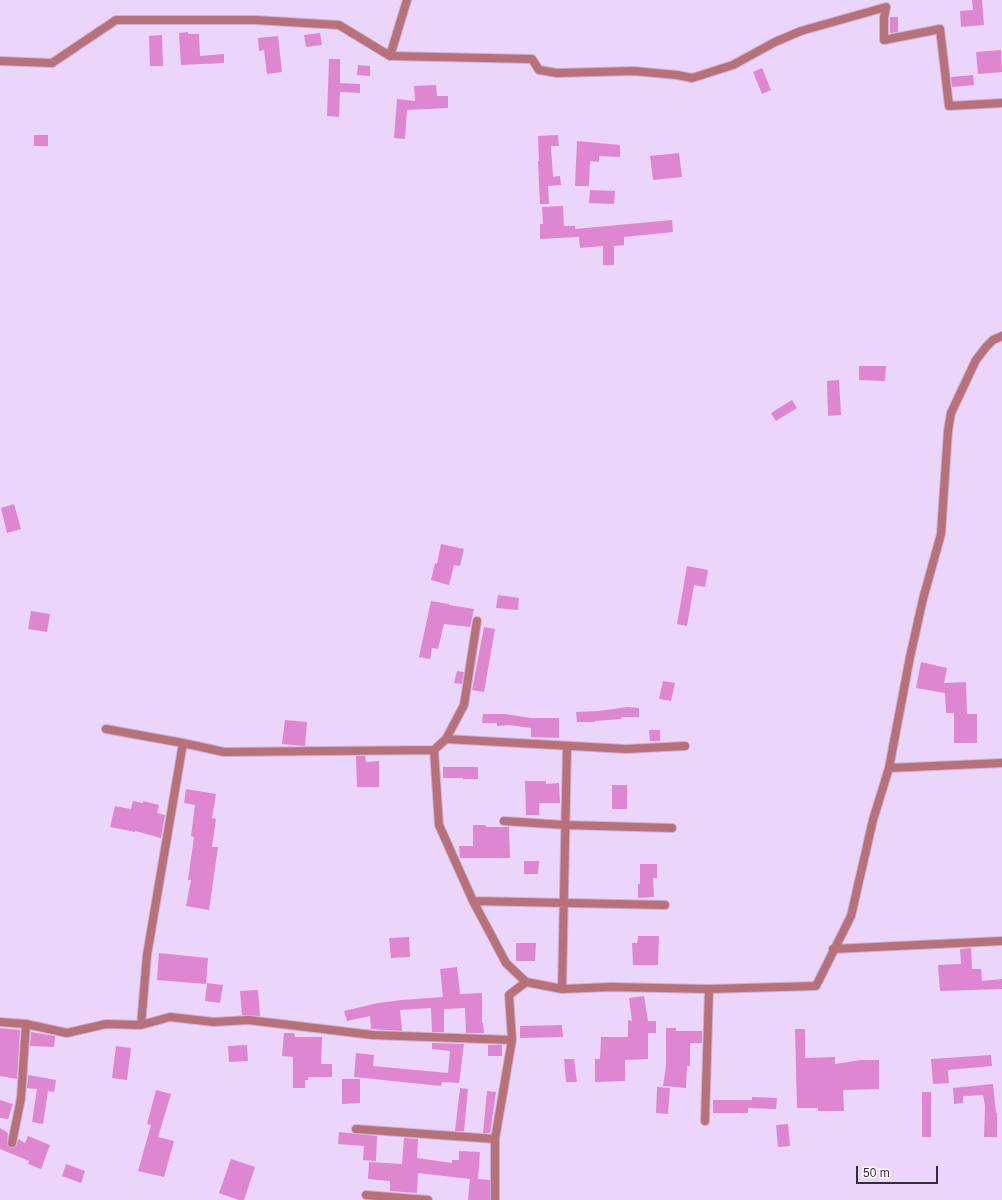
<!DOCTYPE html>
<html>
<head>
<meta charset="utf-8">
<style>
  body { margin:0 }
  #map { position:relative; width:1002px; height:1200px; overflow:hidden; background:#ecd5fa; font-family:Helvetica,sans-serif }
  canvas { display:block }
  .scale { position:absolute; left:856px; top:1166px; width:82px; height:18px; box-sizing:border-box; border:2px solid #372c3e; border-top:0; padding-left:5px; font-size:12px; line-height:14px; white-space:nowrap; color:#372c3e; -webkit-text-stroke:3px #fff; paint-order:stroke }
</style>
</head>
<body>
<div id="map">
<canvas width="1002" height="1200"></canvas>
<div class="scale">50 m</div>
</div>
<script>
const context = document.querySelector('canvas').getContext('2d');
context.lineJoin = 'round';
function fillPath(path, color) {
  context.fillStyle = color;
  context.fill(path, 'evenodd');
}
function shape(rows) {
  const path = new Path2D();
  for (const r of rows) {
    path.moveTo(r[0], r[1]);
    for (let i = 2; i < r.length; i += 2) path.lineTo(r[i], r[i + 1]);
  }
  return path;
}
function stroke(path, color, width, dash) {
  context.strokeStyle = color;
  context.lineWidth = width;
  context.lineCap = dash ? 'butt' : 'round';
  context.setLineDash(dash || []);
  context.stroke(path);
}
fillPath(shape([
  [972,0,982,0,984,25,961,27,960,11,973,10],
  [890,17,898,17,898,32,890,33],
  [188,32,188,34,199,34,200,56,224,54,224,63,181,65,179,33],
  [320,33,322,45,306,47,304,35],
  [162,35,163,66,150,66,149,36],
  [278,36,282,72,267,74,264,50,259,51,258,38],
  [1001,50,1002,72,978,74,976,52],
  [329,59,340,59,340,83,360,84,360,93,340,92,339,117,327,116],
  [358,65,370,66,370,76,357,75],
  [762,68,771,90,762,94,753,72],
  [973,75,974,85,952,87,951,77],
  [436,85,437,96,448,96,448,108,407,110,405,139,394,138,397,99,415,101,414,86],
  [34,135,48,135,48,146,34,146],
  [558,135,559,146,551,146,553,177,560,176,561,185,548,186,549,204,540,204,538,161,539,161,538,136],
  [577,141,620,145,620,157,599,156,599,162,590,161,589,186,575,186],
  [679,153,682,177,653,180,650,156],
  [590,190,615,191,614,204,589,203],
  [563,206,564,226,575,226,575,229,672,220,673,232,624,237,624,245,614,246,614,265,603,265,603,246,580,248,579,237,540,239,540,224,543,224,542,207],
  [859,366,886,366,885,381,859,380],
  [839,380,841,415,828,416,827,381],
  [792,400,797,408,776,421,771,413],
  [14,504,21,529,7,533,1,508],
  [441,544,464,549,460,566,454,565,449,585,431,580,435,563,437,564],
  [687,566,708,570,705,587,694,585,687,626,677,624],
  [498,595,519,598,518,610,496,608],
  [431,601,449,604,449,605,474,609,470,627,444,624,438,649,432,648,430,659,419,657],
  [31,611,50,614,47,632,28,629],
  [484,627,495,629,484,692,472,690],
  [921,662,947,668,944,683,966,682,967,714,977,714,977,743,954,743,954,713,946,713,945,693,916,688],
  [457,671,464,672,462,684,454,683],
  [663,681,675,683,671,701,659,699],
  [627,707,639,708,639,717,621,717,622,719,595,721,595,722,577,722,576,712,599,711],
  [483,714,505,714,531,718,559,718,559,738,531,737,531,728,509,725,497,726,497,723,482,723],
  [285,720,307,722,305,746,282,744],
  [649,730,660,730,660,741,650,741],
  [356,756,365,756,366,762,379,761,379,787,357,787],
  [443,767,478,767,478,779,463,779,463,778,443,778],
  [525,781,546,781,546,784,559,783,560,803,539,803,539,815,526,815],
  [612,785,627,785,627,809,612,809],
  [186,789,216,794,212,818,216,819,212,847,218,847,209,910,186,906,191,880,188,880,194,837,191,836,195,805,184,803],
  [133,801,143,803,143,801,159,805,157,813,165,815,161,838,135,831,135,832,110,827,115,806,131,809],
  [473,825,486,825,486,827,509,827,510,858,460,858,459,846,473,846],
  [524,861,539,861,538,874,524,874],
  [640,864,657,864,657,878,653,878,654,897,638,898,638,884,640,884],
  [638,936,659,936,658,965,633,965,632,943,637,943],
  [409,937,410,957,391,958,389,938],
  [516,943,536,943,535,961,516,961],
  [971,948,972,969,981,969,982,981,1002,979,1002,989,940,991,938,965,961,964,960,949],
  [159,953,208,958,206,984,157,980],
  [457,967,460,994,482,993,482,1023,483,1023,484,1033,466,1033,465,1008,444,1009,444,1032,432,1032,431,1008,400,1010,402,1031,371,1029,370,1016,347,1021,344,1011,378,1003,402,1000,443,997,440,969],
  [207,983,223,985,220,1003,205,1001],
  [258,990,260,1016,242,1015,240,991],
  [644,996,648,1021,656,1021,656,1033,648,1033,648,1059,625,1060,625,1081,595,1082,595,1059,600,1059,601,1037,628,1037,628,1020,632,1021,629,998],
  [562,1025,563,1037,520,1038,520,1026],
  [0,1028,20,1030,17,1079,0,1076],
  [666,1028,676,1028,676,1031,702,1031,702,1043,690,1043,690,1066,687,1066,686,1088,663,1086,666,1066],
  [795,1029,805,1029,805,1058,835,1057,835,1064,861,1060,879,1060,879,1089,843,1090,844,1111,818,1111,818,1108,797,1108],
  [31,1032,55,1036,54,1047,30,1046],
  [284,1033,294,1033,295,1037,322,1037,321,1064,332,1064,332,1077,308,1077,308,1080,305,1080,305,1088,293,1088,293,1057,282,1056],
  [432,1043,464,1044,459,1083,442,1082,441,1086,354,1077,356,1053,374,1055,373,1066,448,1073,450,1051,432,1049],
  [247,1045,248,1061,229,1062,228,1046],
  [488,1045,502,1045,502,1056,488,1056],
  [116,1046,131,1048,127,1080,112,1078],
  [991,1055,992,1066,948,1070,949,1083,933,1084,931,1059],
  [564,1059,574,1059,577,1082,566,1082],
  [28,1075,56,1080,54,1092,48,1091,43,1124,32,1122,37,1089,27,1088],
  [342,1079,360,1079,360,1103,342,1104],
  [993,1084,996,1113,997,1113,997,1137,984,1137,985,1106,983,1095,963,1096,963,1103,954,1104,953,1088],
  [657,1087,670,1088,668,1114,656,1113],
  [460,1088,468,1089,464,1131,455,1131],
  [156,1090,171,1094,158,1137,174,1141,164,1177,138,1171,151,1125,147,1124],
  [487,1091,496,1092,490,1133,483,1133],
  [922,1092,931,1092,931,1137,922,1137],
  [752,1097,777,1098,776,1109,748,1108,748,1113,713,1113,713,1100,752,1100],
  [0,1100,13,1104,8,1119,0,1118],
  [788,1124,790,1146,778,1147,776,1125],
  [0,1128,8,1133,7,1144,11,1148,16,1146,18,1139,25,1143,28,1136,50,1145,41,1169,28,1164,29,1161,0,1149],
  [339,1132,377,1136,376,1161,363,1160,364,1146,338,1144],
  [404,1138,418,1139,417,1158,452,1163,452,1160,459,1160,459,1151,480,1152,478,1179,490,1180,490,1200,468,1200,470,1179,418,1173,417,1193,390,1191,390,1181,368,1179,369,1162,402,1164],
  [231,1159,255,1167,244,1200,239,1200,219,1193],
  [66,1164,85,1171,81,1183,62,1176]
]), '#df86d1');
const street = shape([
  [390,56,407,0],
  [0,61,52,63,116,20,255,20,339,25,390,56,532,59,539,70,557,73,634,71,677,75,692,78,733,65,775,42,801,31,886,7,884,18,884,40,940,29,949,106,1002,103],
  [477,621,464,705,446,739,434,750,439,825,473,901,506,963,526,982],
  [106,729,183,743,224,752,434,750],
  [446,739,626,749,685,746],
  [889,768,1002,763],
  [504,821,565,825,672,828],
  [473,901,665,905],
  [833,949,1002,941],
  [562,989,567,746],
  [0,1022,26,1024,67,1033,106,1024,141,1025,170,1017,214,1022,248,1020,373,1035,512,1040],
  [141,1025,147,955,183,743],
  [705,1121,709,989],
  [356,1129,495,1139],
  [12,1143,21,1098,26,1024],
  [366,1195,428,1200],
  [495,1200,495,1139,512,1040,509,995,526,982,562,989,611,987,709,989,816,986,851,916,873,820,889,768,910,657,923,599,941,534,948,431,951,413,976,360,986,347,993,340,1002,336]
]);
stroke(street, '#c8b3d4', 10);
stroke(street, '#b97179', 8);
</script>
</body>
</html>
